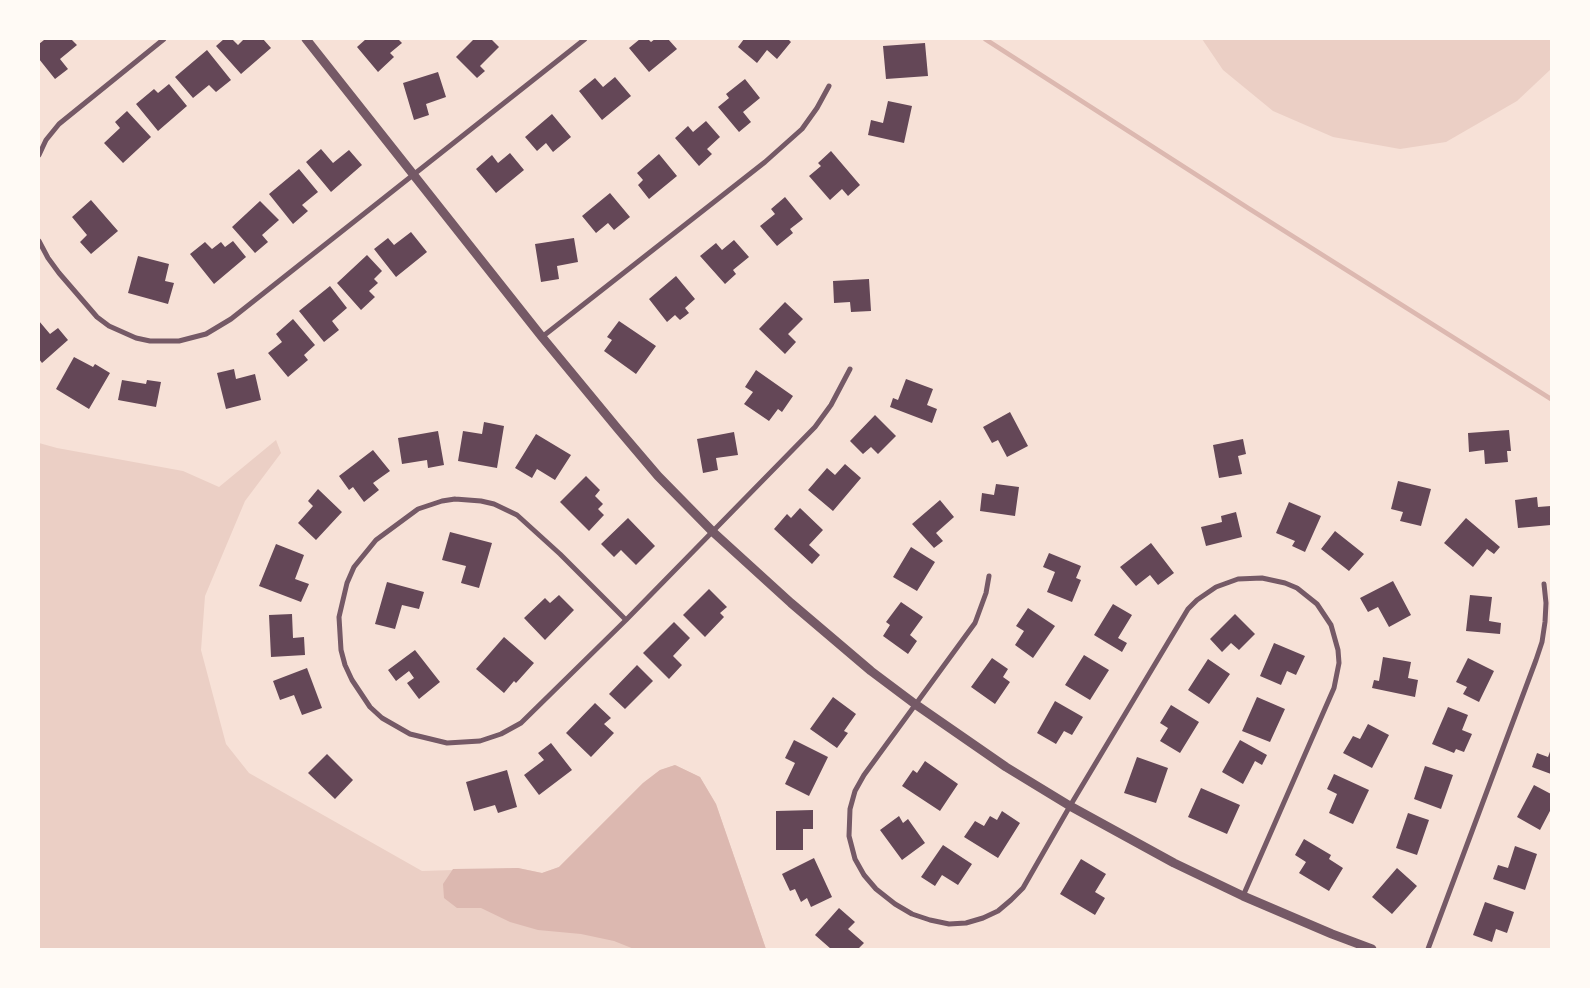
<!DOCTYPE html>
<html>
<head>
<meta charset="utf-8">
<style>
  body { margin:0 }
  #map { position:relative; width:1590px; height:988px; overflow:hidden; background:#f7e1d7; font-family:Lato,sans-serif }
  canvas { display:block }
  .frame { position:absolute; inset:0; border:40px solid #fffaf5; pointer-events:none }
</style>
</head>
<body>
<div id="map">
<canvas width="1590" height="988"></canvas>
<div class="frame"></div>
</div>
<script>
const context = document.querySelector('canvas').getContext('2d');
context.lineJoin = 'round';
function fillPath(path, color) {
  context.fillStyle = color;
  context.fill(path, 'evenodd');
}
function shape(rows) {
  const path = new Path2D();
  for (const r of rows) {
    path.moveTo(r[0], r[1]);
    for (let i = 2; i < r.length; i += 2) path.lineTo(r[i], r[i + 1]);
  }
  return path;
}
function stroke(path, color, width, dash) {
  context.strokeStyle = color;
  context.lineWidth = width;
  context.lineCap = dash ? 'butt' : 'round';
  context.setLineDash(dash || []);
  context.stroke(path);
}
fillPath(shape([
  [1202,39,1551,39,1551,69,1517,101,1446,142,1400,149,1333,137,1273,111,1223,70],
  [276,440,281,453,245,501,205,596,201,650,226,744,249,773,422,871,518,868,542,873,559,867,643,783,660,770,675,765,700,777,716,804,766,949,39,949,39,443,57,448,183,471,219,487]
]), '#ebcfc5');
fillPath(shape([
  [675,765,700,777,716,804,766,949,634,949,614,941,581,934,538,930,510,922,481,908,457,908,444,898,443,884,453,869,518,868,542,873,559,867,643,783,660,770]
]), '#dcb8b0');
stroke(shape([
  [985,39,1248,208,1551,399]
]), '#dcb8b0', 4.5);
fillPath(shape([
  [43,39,71,39,77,45,60,59,68,69,55,79,39,59,39,44,44,40],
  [224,39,232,39,238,45,244,39,263,39,271,48,241,74,216,46],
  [366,39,398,39,402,43,390,53,394,57,378,72,357,47],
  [474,39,491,39,499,47,480,66,485,71,477,78,456,57],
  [640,39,648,39,651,42,655,39,668,39,677,49,649,72,629,48],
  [744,39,788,39,791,42,777,59,767,50,757,63,738,47],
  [925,43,928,76,886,79,883,46],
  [207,50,231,80,216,92,209,85,193,98,175,77],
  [438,72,446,97,426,104,429,115,414,120,403,83],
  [615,77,631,96,602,120,579,91,595,78,603,87],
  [745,79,760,98,743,112,751,122,739,132,718,107,729,98,726,94],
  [169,84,187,106,158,131,136,104,154,89,158,93],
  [888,101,912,106,904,143,868,135,871,120,883,123],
  [127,111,151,137,123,163,104,143,120,128,115,122],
  [552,114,571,137,553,152,546,143,537,151,525,137],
  [706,121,720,137,707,149,712,154,699,166,675,138,688,126,693,132],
  [321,149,333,163,349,150,362,165,331,192,306,162],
  [831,151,860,185,848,196,842,189,830,200,809,176,821,166,818,163],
  [510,153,524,170,496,193,476,169,492,155,498,163],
  [659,154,677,176,649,199,638,185,643,180,637,173],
  [299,169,318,192,302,205,308,211,293,224,269,194],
  [610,193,630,217,614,230,608,223,596,233,582,216],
  [785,197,803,219,790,229,793,233,777,246,760,226,775,214,771,209],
  [91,200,118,231,91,254,80,242,87,235,72,217],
  [260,201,279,220,262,235,268,242,255,253,232,227],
  [411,232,427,252,396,277,374,249,388,238,394,245],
  [574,238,578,262,557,266,559,279,541,282,535,244],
  [734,240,749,257,733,270,736,274,725,284,700,256,716,243,722,250],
  [233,241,246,257,214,284,190,254,205,242,212,249,221,242,225,247],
  [367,255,382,271,374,279,378,283,369,291,375,297,361,310,337,283],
  [138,256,169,264,165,281,174,283,168,304,128,293],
  [676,276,695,299,685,308,689,313,680,320,675,315,667,322,649,299],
  [869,279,871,311,851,312,850,302,834,303,833,281],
  [330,286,347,308,332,321,339,330,324,342,299,311],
  [785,302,803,319,788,334,796,342,785,354,759,329],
  [293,319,315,345,304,355,308,360,288,377,268,353,282,342,276,334],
  [39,321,50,334,58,328,68,340,42,363,39,359],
  [619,321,656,346,636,374,604,351,612,340,607,337],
  [74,357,93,367,95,364,110,373,89,409,56,389],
  [234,369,236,379,255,374,261,400,226,409,217,373],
  [756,370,793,396,782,412,778,409,769,421,744,404,753,392,745,387],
  [906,379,933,389,927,405,937,409,932,423,890,407,893,398,898,400],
  [122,380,146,384,147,380,161,382,156,407,118,400],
  [1010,412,1028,446,1007,457,998,440,992,443,983,427],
  [875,415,896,436,878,454,871,447,863,454,850,441],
  [484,422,504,426,497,468,458,461,463,431,482,434],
  [1509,430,1511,451,1507,451,1508,462,1485,464,1484,450,1469,452,1468,433],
  [438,431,444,465,428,468,427,460,402,464,398,438],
  [734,432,738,455,716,458,718,470,703,473,697,439],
  [536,434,571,455,555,480,537,469,532,478,515,468],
  [1243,439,1246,454,1238,456,1242,474,1219,478,1213,445],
  [373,450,390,471,373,483,379,490,364,502,353,487,349,490,339,476],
  [845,464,861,478,833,511,808,490,827,468,835,475],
  [586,476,600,490,595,496,603,504,598,509,604,515,589,531,560,502],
  [1398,481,1431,489,1421,526,1400,521,1403,512,1391,509],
  [996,484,1019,487,1015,516,980,511,982,493,994,495],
  [318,489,342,512,316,540,298,523,313,506,308,501],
  [1537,497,1538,507,1551,506,1551,525,1518,528,1515,500],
  [940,500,954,517,936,533,943,541,934,548,912,524],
  [1289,502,1321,516,1305,552,1292,546,1295,541,1276,533],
  [800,508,823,530,809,545,820,555,812,564,774,529,787,514,791,518],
  [1236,512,1242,537,1206,546,1201,527,1222,522,1221,516],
  [628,518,655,546,636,565,621,550,614,557,601,544],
  [1466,518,1500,547,1494,554,1487,549,1473,567,1444,543],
  [1335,531,1364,554,1349,571,1321,549],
  [450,532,492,543,479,588,461,583,466,566,442,560],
  [1151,543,1174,573,1158,585,1150,575,1136,586,1120,567],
  [276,544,304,555,295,579,309,584,301,602,259,586],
  [911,547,935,562,917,591,893,577],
  [1049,553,1081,566,1076,578,1081,580,1072,602,1047,592,1055,572,1043,567],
  [1393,581,1411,615,1389,627,1378,607,1368,612,1360,598],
  [387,582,424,592,419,609,402,605,395,629,375,624],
  [709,589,727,607,720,613,724,617,705,637,683,615],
  [559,595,574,610,545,640,524,618,545,598,550,603],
  [1470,595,1492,597,1489,621,1501,623,1500,634,1466,631],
  [901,602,923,617,910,635,917,641,908,654,883,636,890,625,886,622],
  [1113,604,1132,615,1118,638,1127,643,1122,652,1094,635],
  [1028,608,1055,626,1033,658,1015,645,1024,631,1016,626],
  [292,614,293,638,304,637,305,655,271,657,269,615],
  [1235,614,1255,634,1239,650,1231,643,1222,652,1210,639],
  [674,622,690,638,673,656,682,665,669,679,643,653],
  [504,637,534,663,516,683,514,681,504,693,476,669],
  [1274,643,1305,656,1296,675,1287,671,1281,685,1260,676],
  [415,650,440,682,419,699,407,683,414,678,409,671,396,681,388,670],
  [1084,655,1109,670,1090,700,1065,685],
  [1383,657,1411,662,1408,678,1418,680,1415,697,1372,688,1374,680,1379,681],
  [992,658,1008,669,1003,677,1010,682,995,704,971,687],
  [1468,658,1494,671,1479,702,1463,694,1467,687,1456,682],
  [1208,659,1230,674,1209,704,1188,690],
  [637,665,653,681,625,709,609,694],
  [307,668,322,708,302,715,294,695,280,700,273,681],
  [833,697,856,714,844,731,848,733,837,748,810,729],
  [1257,697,1285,709,1270,742,1242,731],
  [1055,701,1083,717,1072,735,1064,731,1056,744,1037,733],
  [595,703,611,718,604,724,614,733,591,757,566,733],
  [1171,705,1199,722,1180,753,1160,741,1168,728,1160,723],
  [1448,707,1468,715,1462,730,1472,734,1464,752,1456,749,1454,753,1432,744],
  [1368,724,1389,735,1372,768,1343,753,1353,736,1360,739],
  [794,740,828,757,809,796,785,784,795,763,785,758],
  [1240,740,1267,755,1262,765,1255,761,1243,784,1222,772],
  [551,743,572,770,539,795,524,775,544,760,538,753],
  [1551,749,1551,774,1532,767,1537,753,1548,757],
  [327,754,353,780,335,799,308,773],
  [1137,757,1168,768,1156,803,1124,793],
  [925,761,958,784,940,811,902,786,913,770,917,773],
  [1425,766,1453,775,1441,809,1414,799],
  [507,770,517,807,498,813,495,805,474,811,466,782],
  [1334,774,1369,790,1353,824,1329,813,1337,794,1327,789],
  [1534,785,1551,794,1551,809,1540,830,1517,817],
  [1201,788,1240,805,1227,834,1188,817],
  [813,810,813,829,803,829,803,850,776,850,776,811],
  [1002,811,1020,823,998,858,964,837,975,821,984,826,990,816,997,820],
  [1408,813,1429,820,1417,855,1396,848],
  [899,816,903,823,908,819,925,843,902,860,880,830],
  [1304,839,1331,855,1329,859,1343,868,1329,891,1299,873,1306,862,1295,855],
  [943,845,972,864,958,885,942,875,935,886,921,877],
  [1515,846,1537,854,1525,890,1493,879,1498,865,1508,868],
  [814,858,832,897,811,907,807,898,801,902,795,889,790,891,782,874],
  [1081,859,1106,874,1095,892,1105,898,1095,915,1060,894],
  [1397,868,1417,886,1392,914,1372,897],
  [1485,902,1514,912,1507,933,1496,929,1492,942,1473,935],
  [839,908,855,922,848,929,864,943,858,949,831,949,815,935]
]), '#644757');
stroke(shape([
  [39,155,46,140,59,124,164,39],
  [39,241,48,258,59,273,97,317,109,326,136,338,150,341,179,341,206,334,231,319,585,39],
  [542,337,765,162,802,129,817,108,829,86],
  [455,499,481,501,494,504,517,515,560,554,626,620,521,723,501,734,480,741,447,743,410,734,382,718,370,707,352,680,345,665,341,650,339,617,347,583,354,567,376,540,418,509,442,501,455,499],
  [989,576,986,593,975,623,864,775,855,791,850,809,849,836,855,859,864,875,876,889,895,904,912,914,930,920,949,924,966,923,983,918,998,911,1011,900,1023,888,1070,806,1188,609,1197,600,1216,587,1238,579,1262,578,1285,583,1297,588,1317,604,1331,625,1338,650,1339,663,1334,688,1243,896],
  [626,620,815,427,831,405,850,369],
  [1428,949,1536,660,1542,642,1545,622,1546,603,1544,584]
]), '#755966', 5);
stroke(shape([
  [306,39,542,337,618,429,658,476,713,532,791,603,871,671,915,704,1006,767,1070,806,1174,863,1243,896,1332,934,1372,949]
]), '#755966', 9);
</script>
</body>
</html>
